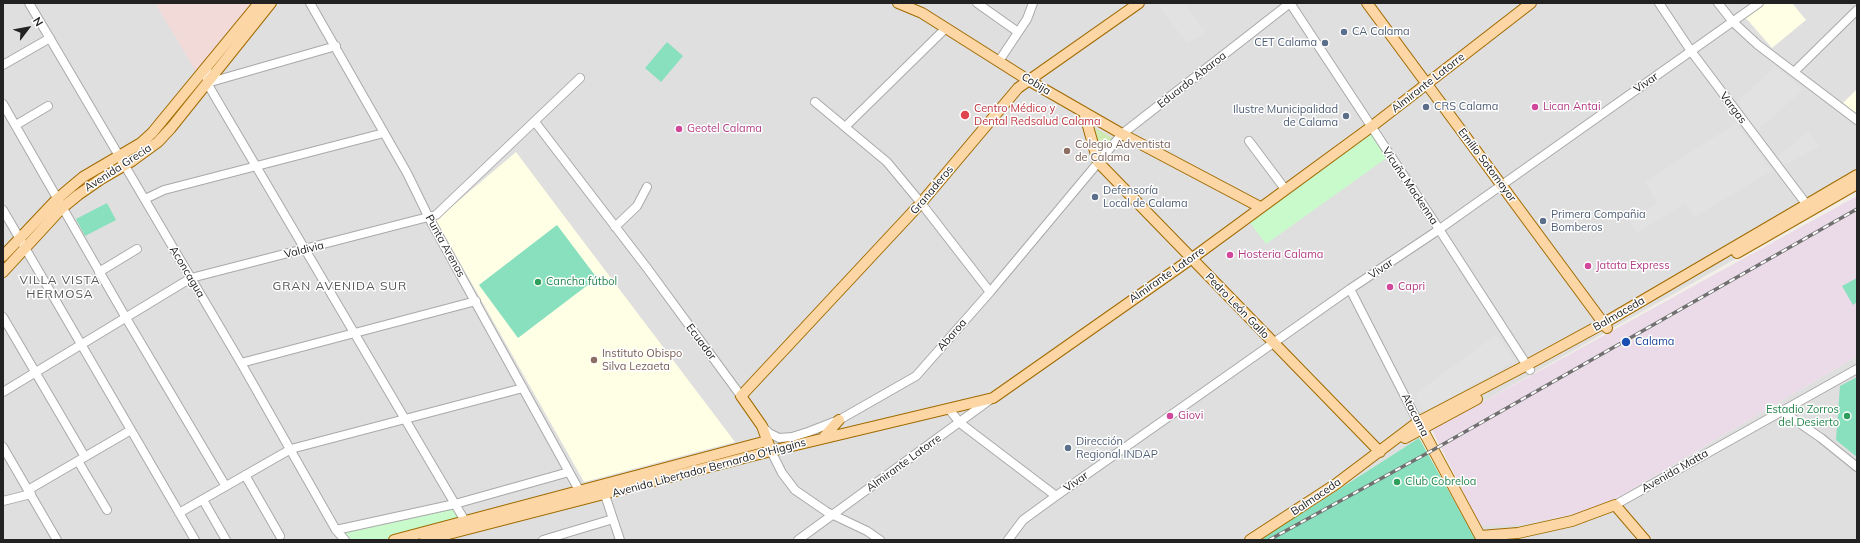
<!DOCTYPE html>
<html>
<head>
<meta charset="utf-8">
<style>
  body { margin:0 }
  #map { position:relative; width:1860px; height:543px; overflow:hidden; background:#f2efe9; font-family:Mulish,sans-serif }
  canvas { display:block }
  .frame { position:absolute; inset:0; border:4px solid #222; pointer-events:none }
  .north { position:absolute; left:8px; top:8px; width:40px; height:40px; -webkit-text-stroke:3px #fff; paint-order:stroke; rotate:58deg; font-size:11px; font-weight:700; line-height:16px; text-align:center; color:#222 }
  .north::after { content:''; display:block; margin:auto; width:14px; height:18px; background:#222; clip-path:polygon(50% 0,100% 100%,50% 72%,0 100%) }
</style>
</head>
<body>
<div id="map">
<canvas width="1860" height="543"></canvas>
<div class="frame"></div>
<div class="north">N</div>
</div>
<script>
const context = document.querySelector('canvas').getContext('2d');
context.lineJoin = 'round';
function fillPath(path, color) {
  context.fillStyle = color;
  context.fill(path, 'evenodd');
}
function shape(rows) {
  const path = new Path2D();
  for (const r of rows) {
    path.moveTo(r[0], r[1]);
    for (let i = 2; i < r.length; i += 2) path.lineTo(r[i], r[i + 1]);
  }
  return path;
}
function stroke(path, color, width, dash) {
  context.strokeStyle = color;
  context.lineWidth = width;
  context.lineCap = dash ? 'butt' : 'round';
  context.setLineDash(dash || []);
  context.stroke(path);
}
function label(font, color, halo, rows, align = 'center') {
  context.font = font + ' Mulish,sans-serif';
  context.lineWidth = 3;
  context.setLineDash([]);
  context.textBaseline = 'middle';
  context.strokeStyle = halo;
  context.fillStyle = color;
  for (const [text, x, y, turn = 0] of rows) {
    context.save();
    context.translate(x, y);
    context.rotate((+turn || 0) * Math.PI / 180);
    context.textAlign = isNaN(turn) ? turn : align;
    if (halo) context.strokeText(text, 0, 0);
    context.fillText(text, 0, 0);
    context.restore();
  }
}
fillPath(shape([
  [3,3,1857,3,1857,190,1419,438,1260,540,3,540],
  [1857,356,1857,540,1476,540,1468,525,1517,525,1574,514,1612,501]
]), '#e0dfdf');
fillPath(shape([
  [155,3,253,3,197,73]
]), '#f2dad9');
fillPath(shape([
  [1857,196,1857,356,1612,501,1574,514,1517,525,1480,525,1432,430]
]), '#ebdbe8');
fillPath(shape([
  [1765,3,1792,3,1806,20,1772,48,1745,17],
  [1857,89,1857,114,1843,103],
  [516,152,561,212,735,442,584,482,436,220]
]), '#ffffe5');
fillPath(shape([
  [1095,128,1114,139,1100,153]
]), '#cdebb0');
fillPath(shape([
  [1371,131,1388,157,1266,244,1248,220],
  [455,504,459,518,455,522,382,540,345,540,336,530]
]), '#c8facc');
fillPath(shape([
  [667,42,683,56,661,82,645,68],
  [107,203,116,220,85,236,76,219],
  [557,225,597,278,518,338,479,285],
  [1857,278,1857,302,1853,305,1842,286],
  [1857,377,1857,457,1836,440,1840,386],
  [1419,438,1476,540,1260,540]
]), '#88e0be');
fillPath(shape([
  [1164,3,1184,3,1206,32,1187,43,1159,7],
  [1775,67,1804,89,1757,131,1736,102],
  [1736,123,1772,171,1694,217,1685,203,1637,233,1629,221,1657,203,1645,182],
  [1808,131,1820,146,1781,167,1776,158],
  [1497,334,1515,361,1425,412,1415,394]
]), '#e2e2e2');
const minor = shape([
  [29,3,241,363,336,530,345,540],
  [310,3,407,173,429,218,579,490],
  [977,3,1018,32],
  [1659,3,1691,51,1810,209],
  [1718,3,1733,22,1758,45,1857,120],
  [999,61,1027,19,1033,3],
  [3,65,50,38],
  [207,67,207,83,465,521],
  [1794,72,1857,10],
  [207,83,336,46],
  [815,102,887,162,921,203,990,292],
  [3,104,126,318,225,485],
  [535,122,647,268,741,396],
  [16,125,48,106],
  [845,127,946,28],
  [1249,141,1285,189],
  [145,199,164,190,384,133],
  [3,210,195,540],
  [615,227,637,206,647,187],
  [99,272,137,249],
  [1350,289,1418,422],
  [3,317,85,457],
  [241,363,476,301],
  [3,392,191,278,436,215,580,78],
  [949,409,960,423,1056,496],
  [1782,411,1821,438,1857,467],
  [763,427,769,433,779,438,792,437,808,432,839,420,916,376,990,292,1122,134,1290,3,1435,223,1530,370],
  [3,447,57,540],
  [771,451,782,473,795,490,827,512,867,531,880,540],
  [78,461,107,510],
  [245,475,280,536],
  [28,490,131,430],
  [605,495,620,540],
  [203,500,226,540],
  [3,501,31,494],
  [1615,505,1857,369],
  [179,513,291,449,523,388],
  [336,530,455,504,569,472],
  [543,540,613,519],
  [798,540,991,399],
  [1008,540,1023,520,1056,496,1350,289,1434,233,1759,3]
]);
const major = shape([
  [898,3,922,13,1028,80,1122,134,1260,207],
  [1367,3,1607,328],
  [1084,112,1098,162,1380,452],
  [1737,253,1857,184],
  [3,256,57,199,71,187,83,177,141,143,152,133,259,3],
  [3,272,62,208,78,195,101,179,132,161,158,142,171,128,271,3],
  [1419,423,1480,536,1518,533,1572,521,1615,505,1645,540],
  [823,438,839,420],
  [1405,438,1477,399],
  [771,451,762,426,741,396,921,203,1018,88,1139,3],
  [394,540,767,441],
  [425,540,771,451,993,398,1191,259,1371,127,1531,3],
  [1250,540,1336,484,1418,422,1527,365,1604,323,1857,175]
]);
stroke(minor, '#a9a9a9', 10);
stroke(major, '#a06b00', 12);
stroke(minor, '#fff', 8);
stroke(major, '#fcd6a4', 10);
const rail = shape([
  [1269,540,1433,450,1857,209]
]);
stroke(rail, '#707070', 3.5);
stroke(rail, '#fff', 2, [6]);
for (const [x, y, r, color] of [
  [1344,32,4,"#5c6f8a"],
  [1325,43,4,"#5c6f8a"],
  [1426,107,4,"#5c6f8a"],
  [1535,107,4,"#d1479c"],
  [965,115,5,"#e0444e"],
  [1346,116,4,"#5c6f8a"],
  [679,129,4,"#d1479c"],
  [1067,151,4,"#8d6e63"],
  [1095,197,4,"#5c6f8a"],
  [1543,221,4,"#5c6f8a"],
  [1230,255,4,"#d1479c"],
  [1588,266,4,"#d1479c"],
  [538,282,4,"#2e9e5b"],
  [1390,287,4,"#d1479c"],
  [1626,342,5,"#1a4fb4"],
  [594,360,4,"#8d6e63"],
  [1170,416,4,"#d1479c"],
  [1847,416,4,"#2e9e5b"],
  [1068,448,4,"#5c6f8a"],
  [1397,482,4,"#2e9e5b"]
]) {
  const dot = new Path2D();
  dot.arc(x, y, r, 0, 2 * Math.PI);
  context.fillStyle = color;
  context.fill(dot);
  stroke(dot, '#fff', 1.5);
}
label('11px', '#4e5e75', '#fff', [
  ["CA Calama",1352,32],
  ["CET Calama",1317,43,"right"],
  ["CRS Calama",1434,107],
  ["Ilustre Municipalidad",1338,110,"right"],
  ["de Calama",1338,123,"right"],
  ["Defensoría",1103,191],
  ["Local de Calama",1103,204],
  ["Primera Compañia",1551,215],
  ["Bomberos",1551,228],
  ["Dirección",1076,442],
  ["Regional INDAP",1076,455]
], 'left');
label('11px', '#222', '#fff', [
  ["Eduardo Abaroa",1192,80,-38],
  ["Almirante Latorre",1428,83,-38],
  ["Vivar",1646,83,-35],
  ["Cobija",1036,84,31],
  ["Vargas",1733,108,53],
  ["Emilio Sotomayor",1487,165,53],
  ["Avenida Grecia",118,168,-33],
  ["Vicuña Mackenna",1410,186,56],
  ["Granaderos",932,190,-50],
  ["Punta Arenas",445,246,61],
  ["Valdivia",304,250,-14],
  ["Vivar",1381,269,-34],
  ["Aconcagua",187,272,59],
  ["Almirante Latorre",1167,275,-35],
  ["Pedro León Gallo",1237,306,46],
  ["Balmaceda",1619,314,-30],
  ["Abaroa",952,335,-49],
  ["Ecuador",701,342,53],
  ["Atacama",1415,415,63],
  ["Almirante Latorre",904,463,-36],
  ["Avenida Libertador Bernardo O'Higgins",709,468,-15],
  ["Avenida Matta",1675,471,-30],
  ["Vivar",1076,482,-35],
  ["Balmaceda",1316,497,-34]
]);
label('11px', '#b23c85', '#fff', [
  ["Lican Antai",1543,107],
  ["Geotel Calama",687,129],
  ["Hosteria Calama",1238,255],
  ["Jatata Express",1596,266],
  ["Capri",1398,287],
  ["Giovi",1178,416]
], 'left');
label('11px', '#be3a42', '#fff', [
  ["Centro Médico y",974,109],
  ["Dental Redsalud Calama",974,122]
], 'left');
label('11px', '#785e54', '#fff', [
  ["Colegio Adventista",1075,145],
  ["de Calama",1075,158],
  ["Instituto Obispo",602,354],
  ["Silva Lezaeta",602,367]
], 'left');
label('11px', '#27864d', '#fff', [
  ["Cancha fútbol",546,282],
  ["Estadio Zorros",1839,410,"right"],
  ["del Desierto",1839,423,"right"],
  ["Club Cobreloa",1405,482]
], 'left');
label('11px', '#164399', '#fff', [
  ["Calama",1635,342]
], 'left');
context.letterSpacing = '1px';
label('12px', '#555', '#fff', [
  ["VILLA VISTA",60,280],
  ["HERMOSA",60,294],
  ["GRAN AVENIDA SUR",340,286]
]);
context.letterSpacing = '0px';
</script>
</body>
</html>
